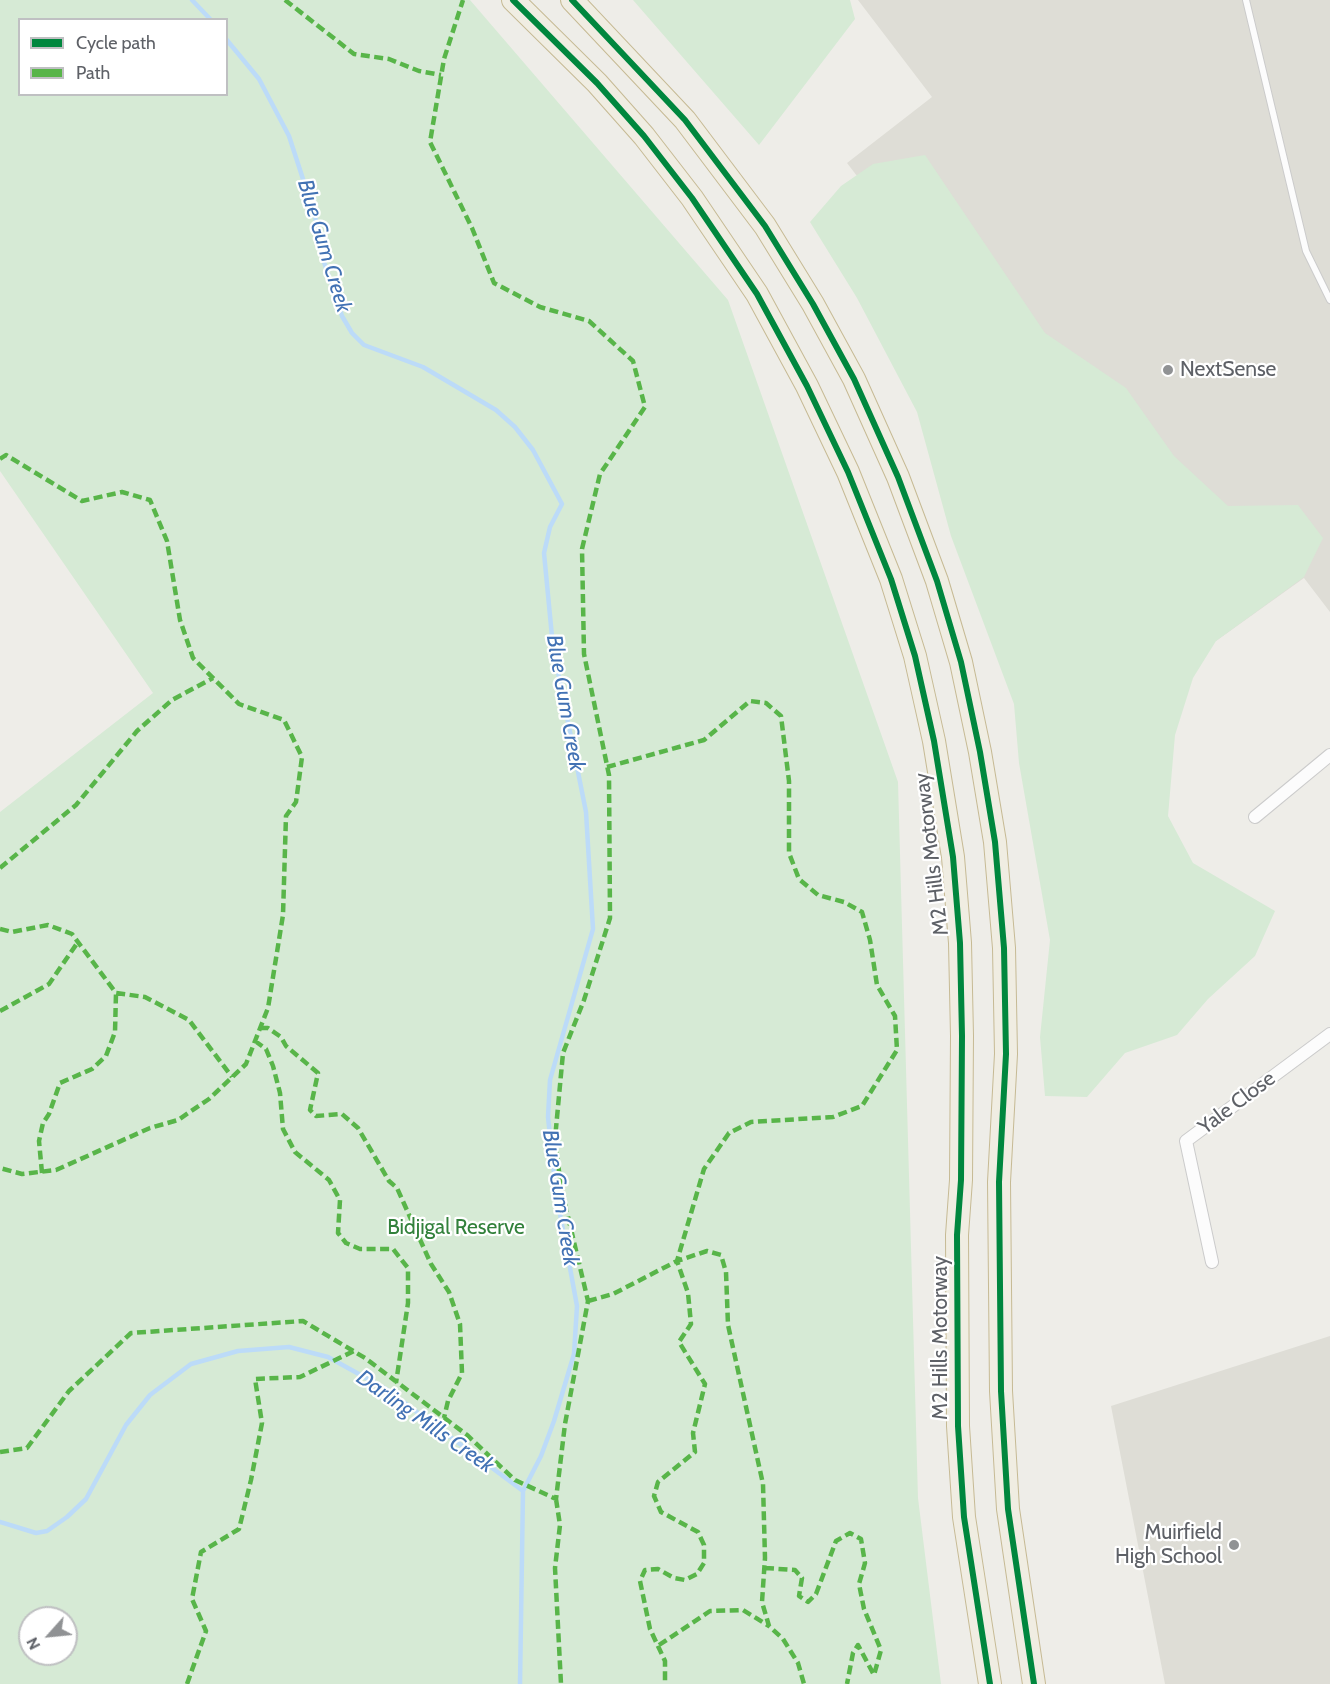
<!DOCTYPE html>
<html>
<head>
<meta charset="utf-8">
<style>
  body { margin:0 }
  #map { position:relative; width:1330px; height:1684px; overflow:hidden; background:#eeede8; font-family:Cabin,sans-serif }
  canvas { display:block }
  .legend { position:absolute; left:18px; top:18px; width:210px; height:78px; box-sizing:border-box; background:#fff; border:2px solid #bfc0c2; margin:0; padding:8px 10px; list-style:none; font-size:18px; color:#5e6167 }
  .legend li { display:flex; align-items:center; gap:12px; height:30px }
  .legend b { width:30px; border:2px solid #bfc0c2 }
  .north { position:absolute; left:18px; top:1606px; width:60px; height:60px; box-sizing:border-box; background:#fff; border:2px solid #bfc0c2; border-radius:50%; rotate:243deg; font-size:16px; font-weight:700; line-height:24px; text-align:center; color:#5e6167 }
  .north::after { content:''; display:block; margin:auto; width:21px; height:27px; background:#909294; clip-path:polygon(50% 0,100% 100%,50% 72%,0 100%) }
</style>
</head>
<body>
<div id="map">
<canvas width="1330" height="1684"></canvas>
<ul class="legend">
<li><b style="height:8px;background:#00873e"></b>Cycle path</li>
<li><b style="height:8px;background:#58b549"></b>Path</li>
</ul>
<div class="north">N</div>
</div>
<script>
const context = document.querySelector('canvas').getContext('2d');
context.lineJoin = 'round';
function fillPath(path, color) {
  context.fillStyle = color;
  context.fill(path, 'evenodd');
}
function shape(rows) {
  const path = new Path2D();
  for (const r of rows) {
    path.moveTo(r[0], r[1]);
    for (let i = 2; i < r.length; i += 2) path.lineTo(r[i], r[i + 1]);
  }
  return path;
}
function stroke(path, color, width, dash) {
  context.strokeStyle = color;
  context.lineWidth = width;
  context.lineCap = dash ? 'butt' : 'round';
  context.setLineDash(dash || []);
  context.stroke(path);
}
function label(font, color, halo, rows, align = 'center') {
  context.font = font + ' Cabin,sans-serif';
  context.lineWidth = 4.5;
  context.setLineDash([]);
  context.textBaseline = 'middle';
  context.strokeStyle = halo;
  context.fillStyle = color;
  for (const [text, x, y, turn = 0] of rows) {
    context.save();
    context.translate(x, y);
    context.rotate((+turn || 0) * Math.PI / 180);
    context.textAlign = isNaN(turn) ? turn : align;
    if (halo) context.strokeText(text, 0, 0);
    context.fillText(text, 0, 0);
    context.restore();
  }
}
fillPath(shape([
  [858,0,1330,0,1330,612,1304,578,1216,641,847,163,932,97],
  [1330,1336,1330,1684,1165,1684,1111,1406]
]), '#deddd6');
fillPath(shape([
  [0,0,470,0,728,300,898,782,918,1498,941,1684,0,1684,0,812,153,693,0,471],
  [20,20,226,20,226,94,20,94],
  [30,1618,66,1618,66,1654,30,1654],
  [633,0,850,0,855,19,759,145],
  [925,155,1045,333,1126,388,1174,456,1228,506,1298,505,1323,538,1304,577,1216,641,1193,678,1175,735,1168,816,1193,863,1275,911,1255,956,1208,999,1177,1035,1125,1053,1087,1097,1045,1096,1040,1037,1050,940,1019,763,1014,704,951,536,917,412,857,298,810,222,841,186,873,164]
]), '#d6ead5');
stroke(shape([
  [192,0,211,20],
  [226,39,259,79,289,136,315,216,323,259,342,316,352,333,364,345,423,367,496,410,515,427,533,450,562,504,550,527,544,553,553,647,586,812,593,929,550,1080,548,1117,556,1192,577,1306,574,1354,554,1421,541,1456,523,1491],
  [0,1522,36,1533,47,1531,67,1517,86,1499,126,1425,150,1395,191,1364,238,1351,289,1347,328,1357,386,1389,523,1491,520,1684]
]), '#bcdbf8', 4.5);
const service = shape([
  [1246,0,1306,251,1330,300]
]);
const minor = shape([
  [1255,817,1330,755],
  [1212,1262,1186,1141,1330,1034]
]);
const motorway = shape([
  [513,0,597,83,644,136,692,198,757,294,807,386,848,472,891,579,915,656,934,741,953,857,960,943,962,1036,961,1180,957,1235,958,1426,964,1517,990,1684],
  [572,0,685,120,765,226,813,304,854,379,898,477,937,581,961,662,980,752,995,842,1004,948,1006,1054,999,1182,1001,1391,1008,1509,1034,1684]
]);
stroke(service, '#cbcbcb', 8);
stroke(minor, '#cbcbcb', 14);
stroke(motorway, '#c6ba94', 24);
stroke(service, '#fcfcfc', 6);
stroke(minor, '#fcfcfc', 12);
stroke(motorway, '#f0ede2', 22);
stroke(shape([
  [285,0,354,54,389,59,419,71,441,75],
  [0,459,6,455,82,501,122,492,150,500,167,541,180,620,193,658,239,704,284,720,302,757,296,802,286,816,283,915,268,1008,246,1064,209,1099,178,1120,150,1128,56,1170,22,1174,0,1168],
  [607,767,704,740,750,701,766,703,781,716,789,781,789,853,799,879,818,895,844,902,862,912,870,940,877,985,895,1016,897,1050,862,1106,833,1117,751,1122,729,1133,704,1169,677,1261,688,1293,691,1324,679,1342,705,1384,693,1433,695,1452,658,1482,654,1496,661,1512,698,1532,704,1545,704,1563,697,1574,685,1580,674,1578,658,1569,645,1570,640,1581,650,1629,665,1661,665,1684],
  [0,868,76,805,137,731,172,700,213,678],
  [0,929,12,932,48,925,72,934,116,993,145,997,189,1020,232,1077],
  [0,1011,49,984,78,942],
  [260,1028,268,1028,281,1037,286,1046,318,1073,310,1110,316,1116,342,1114,358,1128,389,1181,397,1188,431,1264,449,1292,460,1324,462,1373,448,1401,444,1418],
  [255,1041,266,1049,273,1066,280,1093,283,1129,295,1152,329,1180,340,1200,338,1233,346,1243,360,1249,393,1249,408,1268,408,1303,396,1383],
  [42,1173,39,1141,43,1123,49,1114,60,1083,92,1069,106,1056,115,1032,116,993],
  [588,1301,613,1294,677,1261,707,1251,721,1255,726,1272,728,1325,763,1484,765,1558,762,1602,769,1626,783,1639,798,1663,804,1684],
  [0,1452,27,1448,69,1391,131,1333,303,1321,365,1358,467,1435,515,1480,556,1499,565,1424,588,1301,561,1187,555,1139,563,1053,584,1000,610,918,609,775,584,654,582,549,600,474,645,407,633,361,589,321,540,307,494,283,472,228,430,142,444,59,463,0],
  [556,1499,560,1525,555,1568,561,1684],
  [765,1568,795,1570,802,1578,799,1596,808,1602,816,1594,836,1541,850,1533,861,1539,865,1563,859,1584,864,1609,881,1650,874,1675,858,1645,853,1653,847,1684],
  [659,1645,710,1611,743,1610,769,1626],
  [187,1684,206,1631,192,1599,201,1552,239,1529,251,1480,262,1423,255,1379,300,1377,354,1351]
]), '#58b549', 4.5, [9, 4.5]);
stroke(shape([
  [513,0,597,83,644,136,692,198,757,294,807,386,848,472,891,579,915,656,934,741,953,857,960,943,962,1036,961,1180,957,1235,958,1426,964,1517,990,1684],
  [572,0,685,120,765,226,813,304,854,379,898,477,937,581,961,662,980,752,995,842,1004,948,1006,1054,999,1182,1001,1391,1008,1509,1034,1684]
]), '#00873e', 6);
for (const [x, y, r, color] of [
  [1168,370,6,"#909294"],
  [1234,1545,6,"#909294"]
]) {
  const dot = new Path2D();
  dot.arc(x, y, r, 0, 2 * Math.PI);
  context.fillStyle = color;
  context.fill(dot);
  stroke(dot, '#fff', 2);
}
label('21px', '#5e6167', '#fff', [
  ["NextSense",1180,370],
  ["Muirfield",1222,1533,"right"],
  ["High School",1222,1557,"right"]
], 'left');
label('21px', '#5e6167', '#fff', [
  ["M2 Hills Motorway",932,854,-97],
  ["Yale Close",1237,1103,-37],
  ["M2 Hills Motorway",941,1338,-90]
]);
label('21px', '#32813b', '#fff', [
  ["Bidjigal Reserve",456,1228]
]);
label('italic 22px', '#4272b4', '#fff', [
  ["Blue Gum Creek",324,246,73],
  ["Blue Gum Creek",565,703,80],
  ["Blue Gum Creek",560,1198,81],
  ["Darling Mills Creek",425,1422,35]
]);
</script>
</body>
</html>
